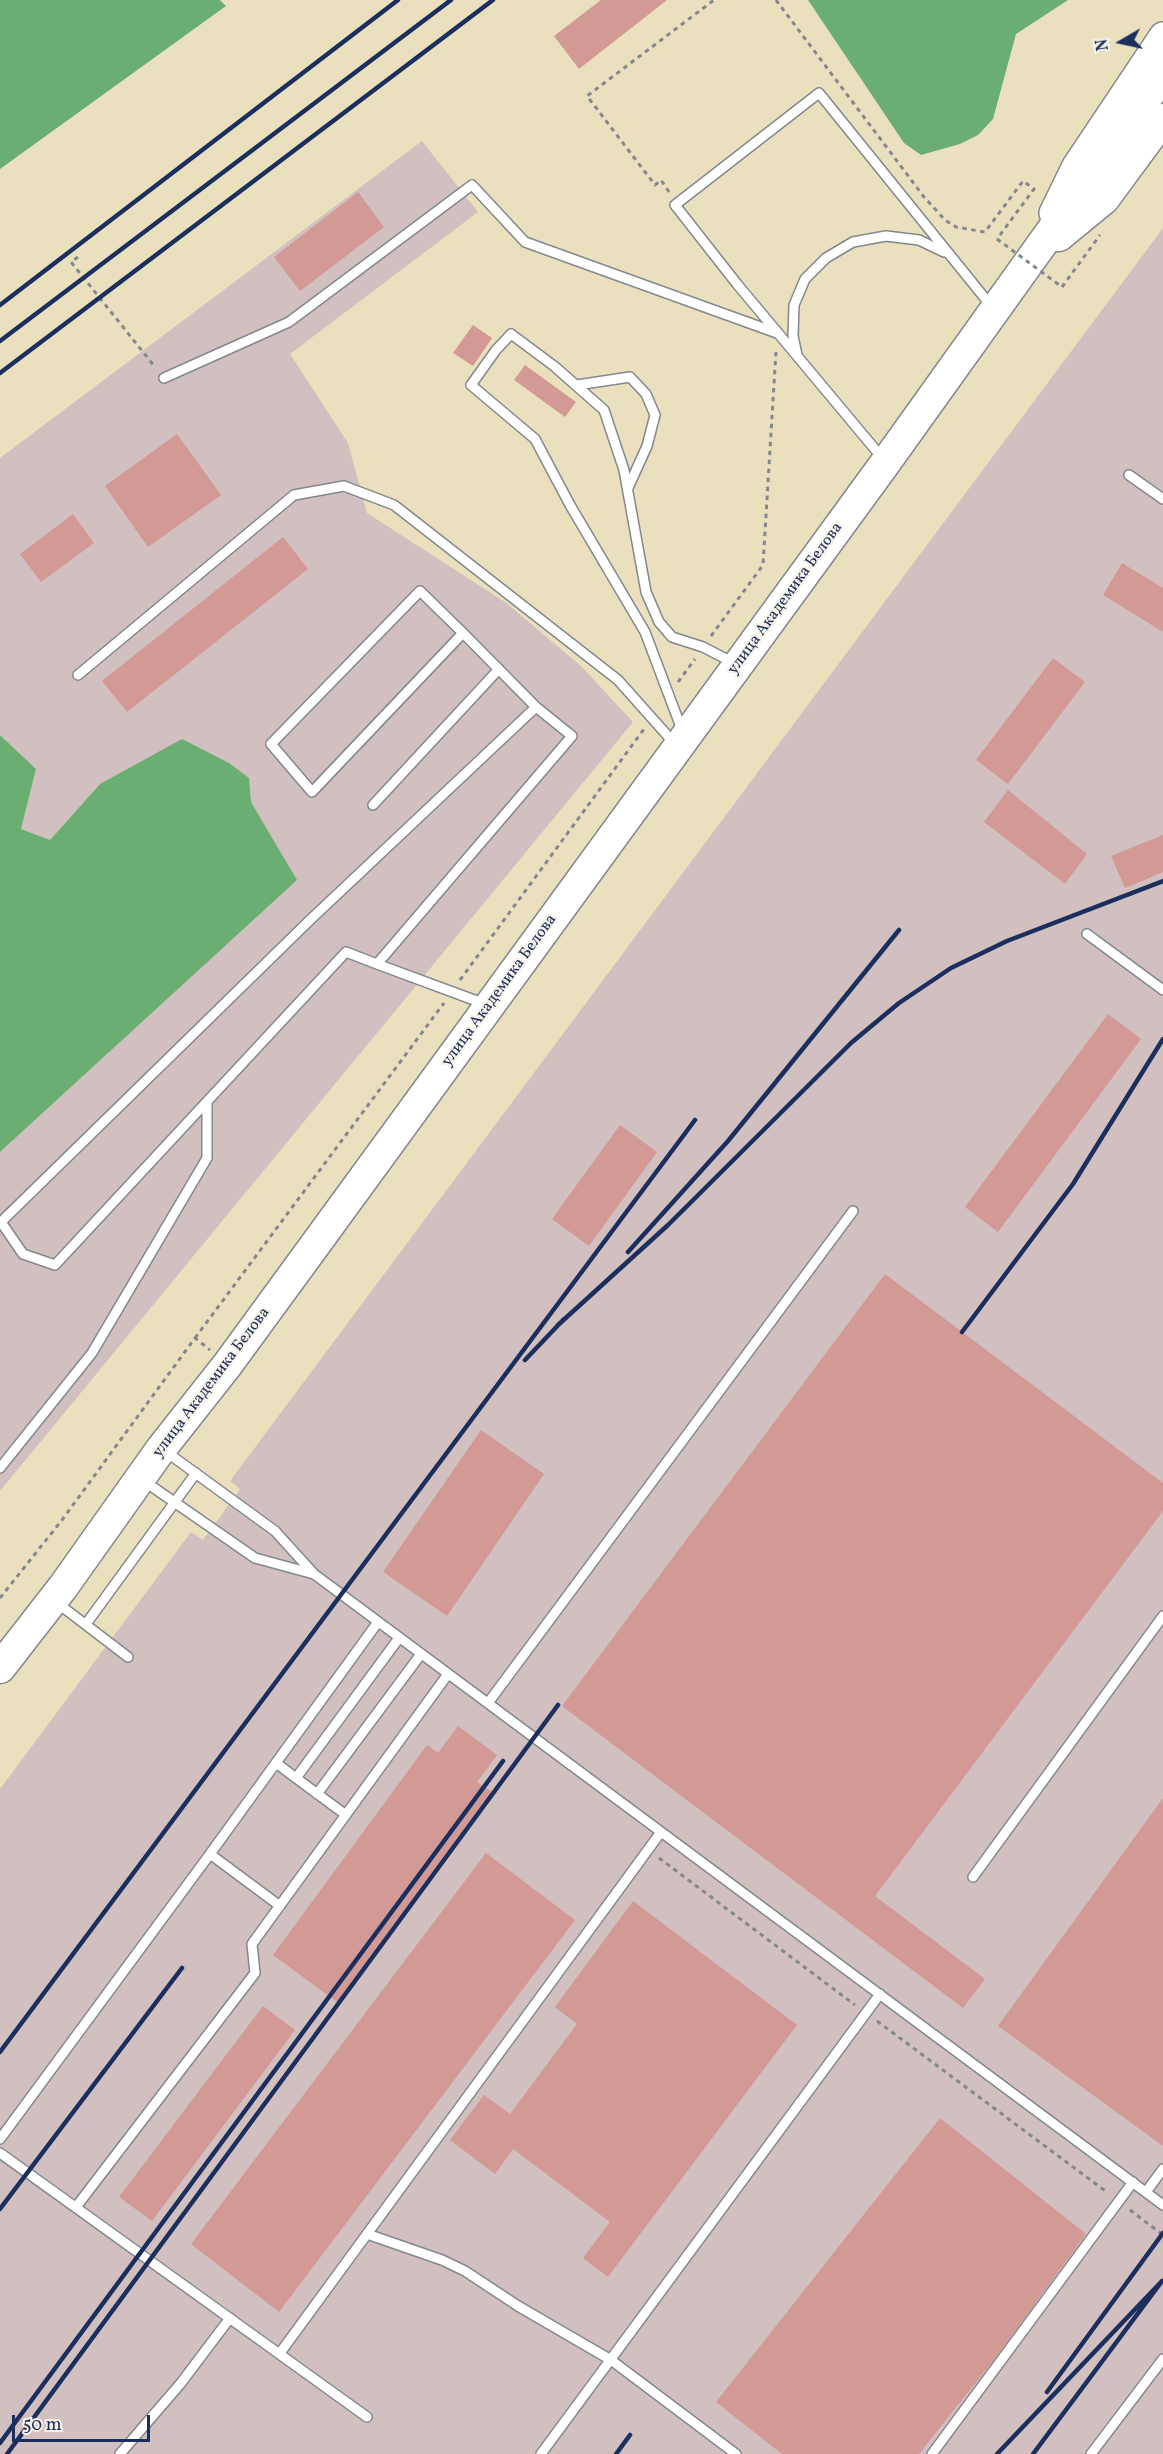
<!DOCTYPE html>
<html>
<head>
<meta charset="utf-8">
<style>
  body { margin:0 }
  #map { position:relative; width:1163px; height:2454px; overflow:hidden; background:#eae0be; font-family:Vollkorn,serif }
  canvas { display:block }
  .north { position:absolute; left:1091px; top:12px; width:60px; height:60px; -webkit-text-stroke:4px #f7f3e8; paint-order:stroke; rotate:261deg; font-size:16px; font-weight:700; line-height:24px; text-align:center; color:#1b2f5e }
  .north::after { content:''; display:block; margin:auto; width:21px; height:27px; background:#1b2f5e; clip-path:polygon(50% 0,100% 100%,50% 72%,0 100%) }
  .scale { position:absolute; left:12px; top:2415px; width:138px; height:27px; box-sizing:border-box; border:3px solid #1b2f5e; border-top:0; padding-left:8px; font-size:18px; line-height:21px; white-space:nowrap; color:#1b2f5e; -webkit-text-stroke:4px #f7f3e8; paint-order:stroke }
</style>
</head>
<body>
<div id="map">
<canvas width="1163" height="2454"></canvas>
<div class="north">N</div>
<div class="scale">50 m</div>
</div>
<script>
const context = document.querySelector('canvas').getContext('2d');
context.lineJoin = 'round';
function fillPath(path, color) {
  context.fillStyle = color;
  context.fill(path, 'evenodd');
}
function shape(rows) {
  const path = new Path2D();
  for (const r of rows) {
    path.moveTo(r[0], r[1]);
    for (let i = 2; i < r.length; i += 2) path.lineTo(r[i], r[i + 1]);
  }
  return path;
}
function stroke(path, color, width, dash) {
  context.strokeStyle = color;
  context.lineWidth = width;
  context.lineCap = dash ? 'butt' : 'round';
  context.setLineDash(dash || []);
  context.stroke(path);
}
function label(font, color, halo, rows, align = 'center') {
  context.font = font + ' Vollkorn,serif';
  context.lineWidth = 4.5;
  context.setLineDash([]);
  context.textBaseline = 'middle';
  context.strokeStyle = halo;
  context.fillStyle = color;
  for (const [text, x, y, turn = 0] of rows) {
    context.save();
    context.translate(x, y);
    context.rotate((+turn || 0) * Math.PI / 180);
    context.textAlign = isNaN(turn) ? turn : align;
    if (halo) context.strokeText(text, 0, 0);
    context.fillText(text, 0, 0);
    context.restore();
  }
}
fillPath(shape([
  [422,141,478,212,290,354,348,443,367,513,505,602,581,666,633,722,0,1491,0,1152,296,880,251,802,100,784,50,840,21,829,36,769,0,735,0,458],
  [1163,228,1163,2454,0,2454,0,1789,191,1532,203,1540,212,1528,240,1489,230,1481]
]), '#d2bfc0');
fillPath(shape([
  [0,0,220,0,226,6,0,169],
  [808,0,1068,0,1016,34,993,119,978,135,960,144,921,155,904,143],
  [0,735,36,769,21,829,50,840,100,784,182,739,229,763,249,778,251,802,297,880,0,1152]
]), '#6bae72');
fillPath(shape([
  [601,0,667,0,579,69,554,36],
  [358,192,384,227,300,291,274,257],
  [473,325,492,338,473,366,453,353],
  [525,365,576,402,565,417,514,380],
  [177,434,221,495,148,547,105,486],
  [73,514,94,543,41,582,20,554],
  [283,537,308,569,127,712,102,681],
  [1122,563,1163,588,1163,632,1103,595],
  [1053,658,1085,682,1008,784,976,760],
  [1008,790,1087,854,1065,884,984,822],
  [1163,835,1163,872,1125,888,1111,856],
  [1108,1014,1141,1039,998,1232,965,1207],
  [620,1125,657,1152,589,1246,552,1219],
  [885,1274,1163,1483,1163,1511,875,1896,985,1979,963,2008,562,1706],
  [481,1430,544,1474,447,1616,383,1572],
  [458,1726,497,1755,477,1782,492,1792,337,2002,273,1955,427,1745,438,1753],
  [1163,1798,1163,2146,998,2026],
  [486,1853,575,1920,279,2312,191,2244],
  [633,1901,797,2025,608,2277,583,2258,610,2222,513,2149,495,2174,450,2140,484,2095,510,2114,577,2024,555,2007],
  [263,2006,295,2030,152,2221,119,2197],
  [940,2118,1086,2234,993,2361,919,2454,782,2454,716,2402]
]), '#d39995');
const service = shape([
  [797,355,793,336,794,305,805,279,826,258,853,242,886,236,919,240,944,252],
  [164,378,289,322,472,185,525,242,777,333],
  [577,385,630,377,646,394,655,415,647,446,628,488],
  [884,460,737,284,675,205,819,93,992,307],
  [1129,475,1163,499],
  [463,633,312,792,271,744,420,591,463,633,536,707],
  [78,675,294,495,344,486,394,505,618,680,675,744],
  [682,730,645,632,570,505,535,439,471,385,496,350,511,334,554,366,604,410,624,470,646,592,659,622,672,637,703,647,734,663],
  [373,805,499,669],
  [1087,934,1163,990],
  [377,964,572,736,536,707,310,920,1,1222,23,1254,55,1265,346,952,377,964,485,1004],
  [165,1451,275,1531,314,1574,1163,2205],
  [0,1468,92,1353,207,1158,207,1102],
  [144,1481,255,1558,314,1574],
  [56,1602,128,1657],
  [86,1624,196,1473],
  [488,1703,853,1211],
  [276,1763,296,1778,399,1638],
  [296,1778,346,1815],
  [317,1794,421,1654],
  [973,1877,1163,1616],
  [280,1906,210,1854,378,1622],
  [0,2139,210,1854],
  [0,2153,367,2417],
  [1146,2192,1163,2169],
  [76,2207,255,1973,252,1944,448,1674],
  [367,2234,442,2260,465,2271,518,2306,611,2360,736,2454],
  [280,2353,661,1832],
  [120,2454,181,2383,230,2318],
  [541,2454,880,1994],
  [932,2454,1133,2182],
  [1091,2454,1163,2359]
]);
const secondary = shape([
  [1053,213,1076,166,1163,36]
]);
const primary = shape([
  [1059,236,1104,199,1163,119],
  [0,1668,63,1587,161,1449,228,1364,312,1249,886,462,1163,75]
]);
stroke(service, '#82888e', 12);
stroke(secondary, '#82888e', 30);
stroke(primary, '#82888e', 33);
stroke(shape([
  [776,0,924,197,945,220,956,227,985,232,1023,181,1034,189,997,239],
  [669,192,661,180,655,185,587,96,714,0],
  [78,257,71,262,155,367],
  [1062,287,1100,235],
  [711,636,763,565,776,351],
  [678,682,695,659],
  [460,980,644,729],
  [195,1338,444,1003],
  [0,1598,62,1520,195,1338,210,1350],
  [659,1858,855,2005],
  [877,2021,1108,2193],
  [1130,2210,1163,2235]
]), '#82888e', 3, [4.5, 4.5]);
stroke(service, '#fff', 9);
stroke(secondary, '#fff', 27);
stroke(primary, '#fff', 30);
stroke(shape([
  [0,305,398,0],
  [0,341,451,0],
  [0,373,493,0],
  [628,1252,728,1141,899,930],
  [558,1325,668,1225,851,1043,899,1003,951,968,1007,941,1163,881],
  [962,1332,1073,1184,1163,1039],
  [525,1360,564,1319],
  [0,2052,695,1120],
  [0,2209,182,1968],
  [1047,2392,1163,2233],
  [0,2443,503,1761],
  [7,2454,558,1705],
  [616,2454,630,2435],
  [997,2454,1162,2281,1033,2454]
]), '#1b2f5e', 4.5);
stroke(shape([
  [997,239,1062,287]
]), '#82888e', 3, [4.5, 4.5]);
label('16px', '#1b2f5e', '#f7f3e8', [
  ["улица Академика Белова",786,599,-54],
  ["улица Академика Белова",500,991,-54],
  ["улица Академика Белова",212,1383,-53]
]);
</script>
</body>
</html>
